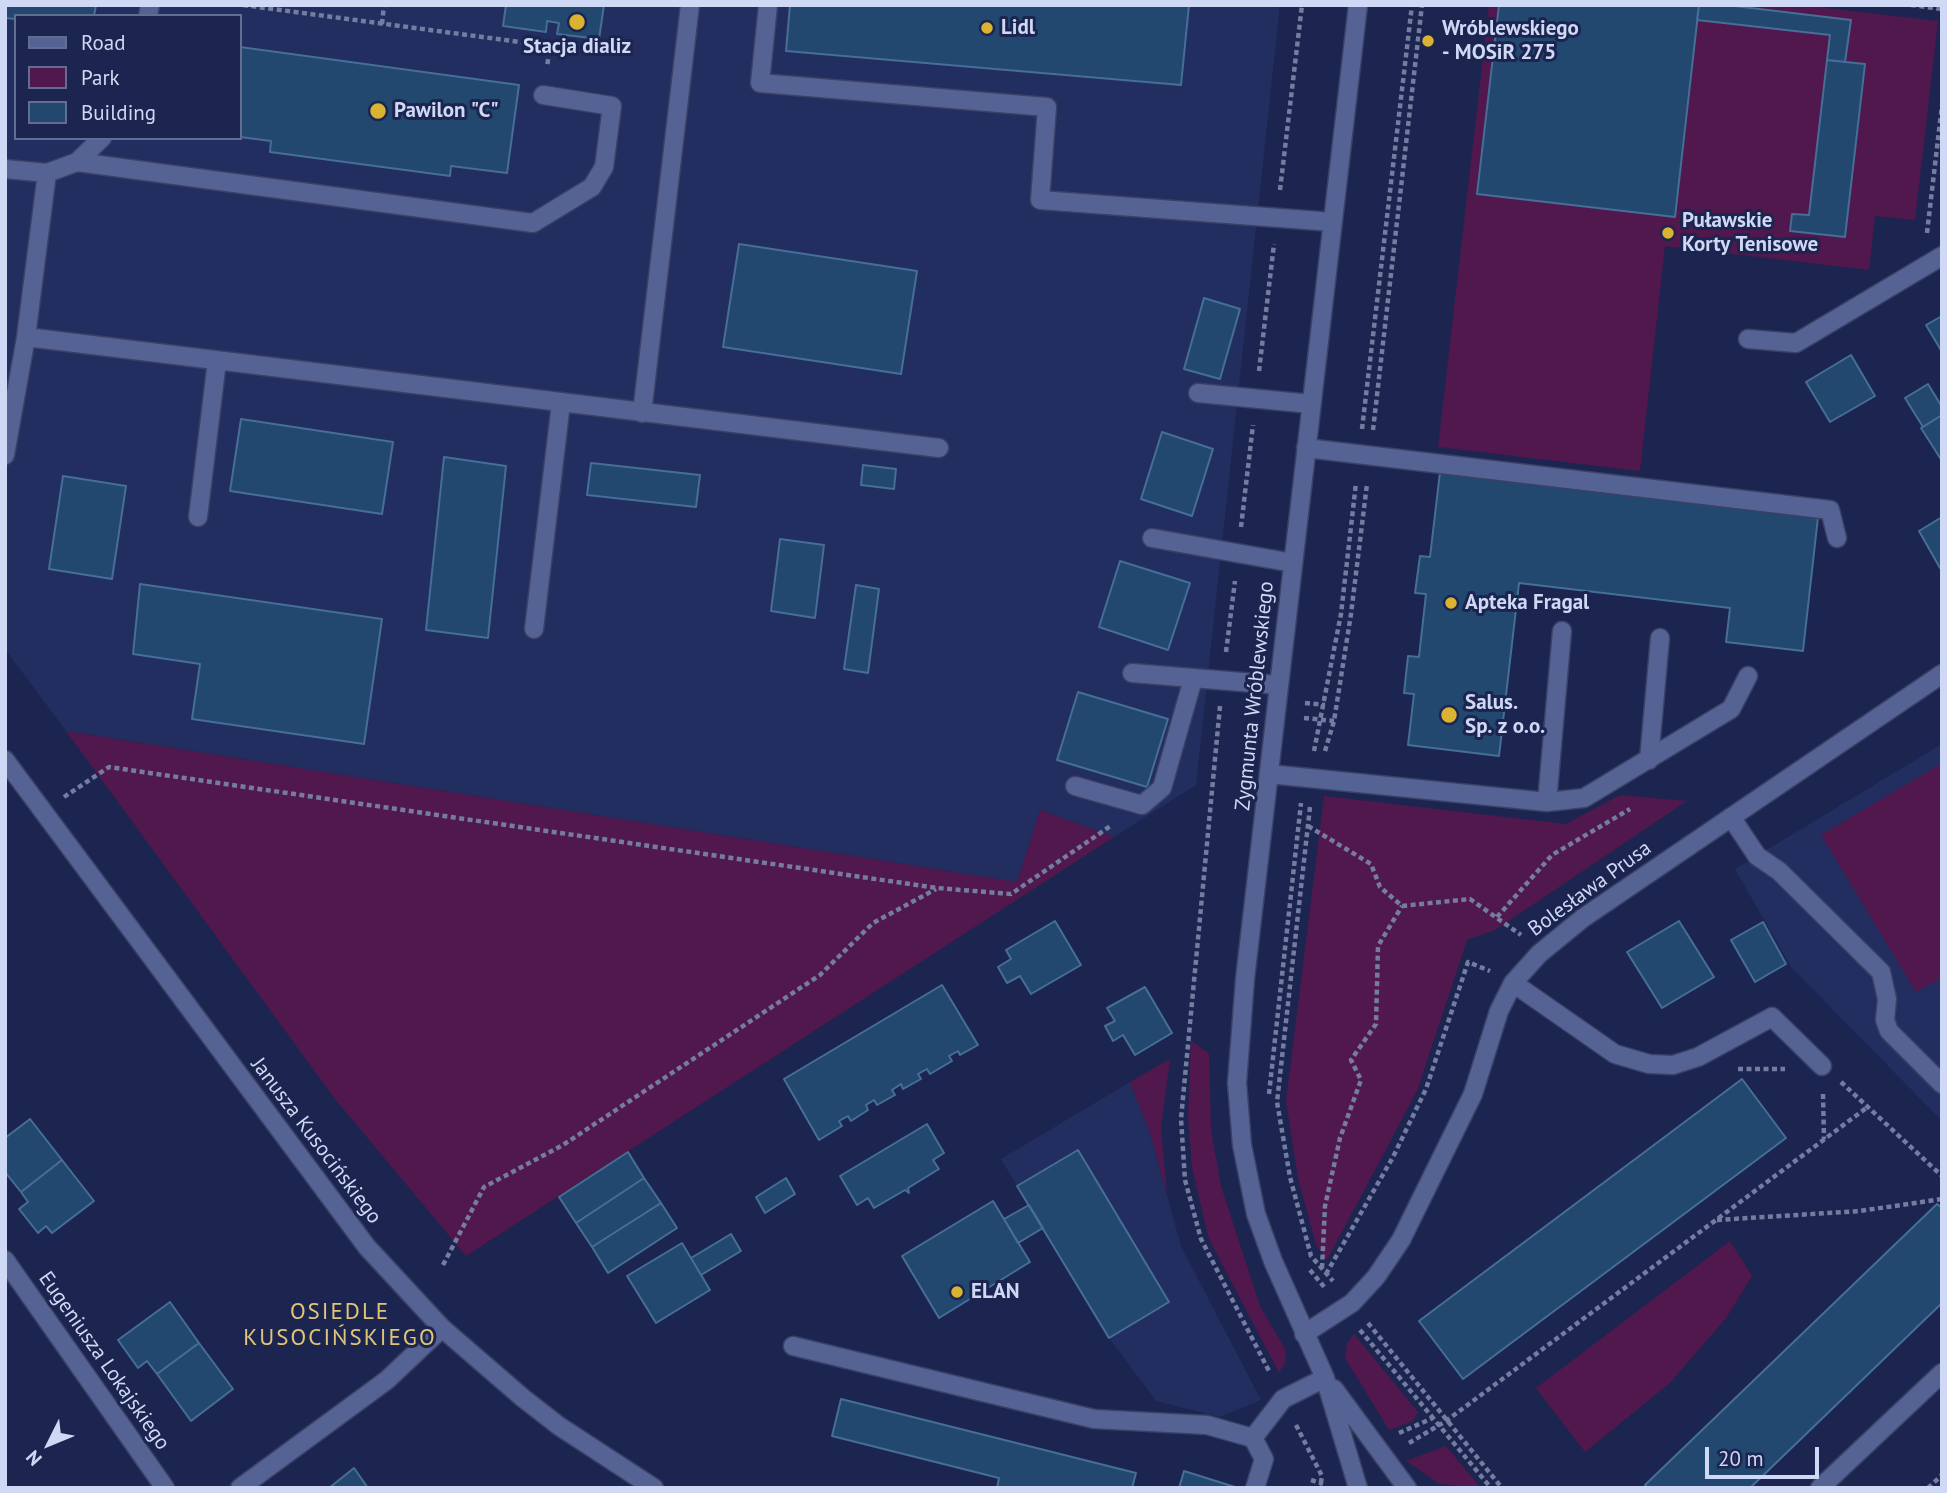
<!DOCTYPE html>
<html>
<head>
<meta charset="utf-8">
<style>
  body { margin:0 }
  #map { position:relative; width:1947px; height:1493px; overflow:hidden; background:#1b254f; font-family:"PT Sans",sans-serif }
  canvas { display:block }
  .frame { position:absolute; inset:0; border:7px solid #cfd8f4; pointer-events:none }
  .legend { position:absolute; left:14px; top:14px; width:228px; height:126px; box-sizing:border-box; background:#1b254f; border:2px solid #636d91; margin:0; padding:9px 12px; list-style:none; font-size:21px; color:#cfd8f4 }
  .legend li { display:flex; align-items:center; gap:14px; height:35px }
  .legend b { width:35px; border:2px solid #636d91 }
  .north { position:absolute; left:14px; top:1409px; width:70px; height:70px; -webkit-text-stroke:5px #1b254f; paint-order:stroke; rotate:227deg; font-size:19px; font-weight:700; line-height:28px; text-align:center; color:#cfd8f4 }
  .north::after { content:''; display:block; margin:auto; width:24px; height:32px; background:#cfd8f4; clip-path:polygon(50% 0,100% 100%,50% 72%,0 100%) }
  .scale { position:absolute; left:1705px; top:1447px; width:114px; height:32px; box-sizing:border-box; border:4px solid #cfd8f4; border-top:0; padding-left:9px; font-size:21px; line-height:24px; white-space:nowrap; color:#cfd8f4; -webkit-text-stroke:5px #1b254f; paint-order:stroke }
</style>
</head>
<body>
<div id="map">
<canvas width="1947" height="1493"></canvas>
<div class="frame"></div>
<ul class="legend">
<li><b style="height:9px;background:#556394"></b>Road</li>
<li><b style="height:19px;background:#51184d"></b>Park</li>
<li><b style="height:19px;background:#22486f"></b>Building</li>
</ul>
<div class="north">N</div>
<div class="scale">20 m</div>
</div>
<script>
const context = document.querySelector('canvas').getContext('2d');
context.lineJoin = 'round';
function fillPath(path, color) {
  context.fillStyle = color;
  context.fill(path, 'evenodd');
}
function shape(rows) {
  const path = new Path2D();
  for (const r of rows) {
    path.moveTo(r[0], r[1]);
    for (let i = 2; i < r.length; i += 2) path.lineTo(r[i], r[i + 1]);
  }
  return path;
}
function stroke(path, color, width, dash) {
  context.strokeStyle = color;
  context.lineWidth = width;
  context.lineCap = dash ? 'butt' : 'round';
  context.setLineDash(dash || []);
  context.stroke(path);
}
function label(font, color, halo, rows, align = 'center') {
  context.font = font + ' "PT Sans",sans-serif';
  context.lineWidth = 6;
  context.setLineDash([]);
  context.textBaseline = 'middle';
  context.strokeStyle = halo;
  context.fillStyle = color;
  for (const [text, x, y, turn = 0] of rows) {
    context.save();
    context.translate(x, y);
    context.rotate((+turn || 0) * Math.PI / 180);
    context.textAlign = isNaN(turn) ? turn : align;
    if (halo) context.strokeText(text, 0, 0);
    context.fillText(text, 0, 0);
    context.restore();
  }
}
fillPath(shape([
  [5,5,1280,5,1196,785,1114,837,1040,810,1017,882,66,731,5,649],
  [16,16,240,16,240,138,16,138],
  [1942,744,1942,1121,1791,967,1735,869],
  [1130,1082,1150,1133,1181,1246,1261,1400,1220,1417,1156,1401,1109,1338,1001,1159]
]), '#222e5f');
fillPath(shape([
  [1489,5,1801,5,1938,21,1915,220,1875,216,1869,270,1665,246,1640,471,1438,447],
  [66,731,1017,882,1040,810,1114,837,466,1256,335,1099],
  [1942,763,1942,977,1916,992,1821,835],
  [1620,795,1687,801,1495,930,1467,940,1417,1091,1327,1260,1316,1245,1298,1178,1286,1101,1324,796,1566,824],
  [1191,1040,1209,1054,1211,1130,1221,1186,1260,1306,1285,1349,1286,1361,1279,1373,1209,1239,1192,1168,1188,1117],
  [1170,1059,1161,1127,1167,1195,1150,1133,1130,1082],
  [1730,1241,1752,1276,1726,1318,1670,1383,1585,1452,1536,1388],
  [1354,1334,1418,1412,1413,1421,1389,1430,1345,1358,1347,1343],
  [1446,1446,1481,1488,1440,1484,1406,1461]
]), '#51184d');
const building = shape([
  [5,5,96,5,94,16,16,16,16,19,5,18,5,5],
  [506,5,604,5,599,39,557,34,559,23,547,21,546,32,503,26,506,5],
  [790,5,1189,5,1181,85,786,51,790,5],
  [1499,5,1699,5,1675,217,1477,194,1499,5],
  [1699,5,1726,5,1851,20,1845,62,1827,60,1830,35,1697,20,1699,5],
  [240,47,519,85,507,173,451,166,450,176,270,152,271,141,240,137,240,47],
  [1827,60,1865,64,1845,237,1790,231,1792,214,1809,215,1827,60],
  [739,244,917,271,901,374,723,347,739,244],
  [1204,298,1240,309,1220,379,1184,369,1204,298],
  [1942,316,1942,352,1926,325,1942,316],
  [1851,355,1875,396,1830,422,1806,382,1851,355],
  [1928,384,1942,407,1942,415,1923,427,1905,398,1928,384],
  [1942,415,1942,461,1921,428,1942,415],
  [241,419,393,442,382,514,230,491,241,419],
  [1162,432,1213,449,1192,516,1141,499,1162,432],
  [444,457,506,466,488,638,426,630,444,457],
  [591,463,700,475,696,507,587,495,591,463],
  [863,465,896,469,894,489,861,485,863,465],
  [1440,472,1818,517,1803,651,1726,642,1730,608,1519,583,1499,756,1408,745,1414,694,1404,693,1408,656,1419,657,1426,594,1415,593,1420,556,1430,557,1440,472],
  [63,476,126,486,112,579,49,569,63,476],
  [1942,517,1942,567,1940,568,1919,531,1942,517],
  [780,539,824,545,815,618,771,611,780,539],
  [1120,561,1190,583,1168,650,1099,627,1120,561],
  [140,584,382,619,364,744,192,719,200,664,133,654,140,584],
  [856,585,879,589,868,673,844,669,856,585],
  [1078,692,1168,719,1147,787,1057,760,1078,692],
  [1055,921,1081,965,1031,994,1020,976,1007,983,998,967,1011,959,1006,950,1055,921],
  [1679,921,1714,977,1662,1008,1627,952,1679,921],
  [1763,922,1786,964,1755,982,1731,940,1763,922],
  [942,985,978,1045,960,1055,958,1051,949,1056,952,1061,930,1074,927,1069,918,1074,921,1079,903,1089,901,1084,892,1090,895,1095,877,1105,874,1100,866,1105,868,1110,851,1121,848,1116,839,1121,842,1126,819,1140,784,1079,942,985],
  [1145,987,1172,1033,1135,1055,1123,1035,1113,1041,1105,1026,1115,1021,1107,1008,1145,987],
  [1742,1079,1786,1138,1463,1379,1419,1321,1742,1079],
  [30,1119,62,1160,21,1192,5,1172,5,1138,30,1119],
  [927,1124,944,1153,933,1160,939,1169,908,1188,909,1193,905,1190,874,1208,868,1198,857,1205,840,1176,927,1124],
  [1078,1150,1169,1302,1109,1338,1017,1186,1078,1150],
  [628,1152,644,1178,576,1223,559,1197,628,1152],
  [62,1160,94,1201,52,1233,46,1226,38,1233,19,1209,28,1202,21,1192,62,1160],
  [644,1178,661,1203,592,1247,576,1223,644,1178],
  [786,1178,795,1194,765,1213,756,1197,786,1178],
  [993,1201,1030,1262,939,1318,902,1256,993,1201],
  [661,1203,677,1228,608,1273,592,1247,661,1203],
  [1937,1204,1942,1208,1942,1303,1750,1488,1648,1488,1645,1485,1937,1204],
  [1029,1205,1043,1228,1018,1243,1004,1219,1029,1205],
  [731,1234,741,1251,701,1275,691,1258,731,1234],
  [682,1243,710,1290,656,1323,627,1276,682,1243],
  [170,1302,199,1343,157,1374,147,1361,138,1368,118,1340,170,1302],
  [199,1343,233,1389,191,1421,157,1374,199,1343],
  [841,1399,1136,1473,1132,1488,997,1488,999,1478,832,1436,841,1399],
  [354,1468,368,1488,329,1488,354,1468],
  [1184,1471,1235,1487,1235,1488,1179,1488,1184,1471]
]);
fillPath(building, '#22486f');
stroke(building, '#466e97', 2);
const minor = shape([
  [768,5,760,83,1047,107,1040,200,1333,222],
  [1358,5,1245,979,1237,1083,1242,1145,1256,1214,1273,1261,1325,1378,1358,1488],
  [148,16,150,5],
  [77,162,533,223,592,187,604,167,612,106,543,95],
  [5,169,47,173,77,162,102,138],
  [47,173,26,337,939,448],
  [1748,339,1796,343,1942,256],
  [1198,393,1311,404],
  [642,413,690,5],
  [1306,448,1830,510,1837,538],
  [5,455,26,337],
  [198,517,217,361],
  [1152,538,1293,563],
  [534,629,561,403],
  [1132,673,1278,685],
  [5,760,367,1247,442,1328,523,1398,559,1426,654,1488],
  [1649,760,1660,638],
  [1269,774,1547,802,1562,631],
  [1075,786,1142,805,1162,788,1193,679],
  [1547,802,1584,798,1731,709,1748,676],
  [1731,817,1757,856,1779,871,1881,972,1887,999,1885,1020,1889,1031,1942,1084],
  [1513,983,1615,1054,1649,1064,1673,1065,1698,1057,1772,1017,1822,1066],
  [5,1260,165,1488],
  [1304,1334,1352,1303,1376,1277,1401,1240,1473,1094,1499,1011,1513,983,1539,954,1583,918,1942,674],
  [793,1346,1094,1419,1207,1425,1253,1438],
  [1334,1389,1407,1488],
  [240,1488,387,1380,442,1328],
  [1255,1488,1264,1459,1253,1438,1283,1399,1325,1378],
  [1820,1488,1942,1373]
]);
stroke(minor, '#3b4066', 21);
stroke(shape([
  [243,5,550,46,547,67],
  [1911,5,1942,9],
  [382,24,384,5],
  [1280,190,1302,5],
  [1927,233,1942,105],
  [1259,371,1274,244],
  [1362,429,1412,5],
  [1373,430,1422,5],
  [1241,527,1253,425],
  [1226,652,1235,581],
  [1305,703,1325,705],
  [1220,706,1181,1119,1185,1180,1201,1239,1270,1373],
  [1304,718,1334,721],
  [1314,751,1341,614,1356,483],
  [1325,751,1334,721,1351,614,1367,484],
  [64,797,109,767,937,888,1011,894,1112,825],
  [1310,807,1277,1102,1290,1177,1311,1256,1333,1281],
  [1308,826,1371,864,1380,887,1402,906,1470,899,1521,935],
  [1497,917,1552,855,1630,809],
  [1738,1069,1785,1069],
  [1841,1082,1942,1176],
  [1269,1094,1301,803],
  [1823,1094,1824,1139],
  [1717,1220,1860,1211,1942,1199],
  [443,1265,484,1187,563,1145,820,975,873,923,936,889],
  [1322,1268,1325,1206,1340,1138,1361,1080,1351,1060,1376,1024,1378,946,1402,906],
  [1310,1270,1325,1288],
  [1326,1274,1393,1157,1426,1089,1468,962,1490,971],
  [1368,1323,1502,1488],
  [1360,1330,1433,1418],
  [1296,1425,1322,1476,1320,1488],
  [1399,1433,1433,1418,1491,1488],
  [1409,1443,1446,1421,1869,1106],
  [1311,1480,1323,1484],
  [1928,1488,1942,1475]
]), '#747da0', 4.5, [5, 3.5]);
stroke(minor, '#556394', 18);
for (const [x, y, r, color] of [
  [577,22,9,"#dab333"],
  [987,28,7,"#dab333"],
  [1428,41,7,"#dab333"],
  [378,111,9,"#dab333"],
  [1668,233,7,"#dab333"],
  [1451,603,7,"#dab333"],
  [1449,715,9,"#dab333"],
  [957,1292,7,"#dab333"]
]) {
  const dot = new Path2D();
  dot.arc(x, y, r, 0, 2 * Math.PI);
  context.fillStyle = color;
  context.fill(dot);
  stroke(dot, '#1b254f', 2.5);
}
label('bold 21px', '#cfd8f4', '#1b254f', [
  ["Lidl",1001,28],
  ["Wróblewskiego",1442,29],
  ["- MOSiR 275",1442,53],
  ["Stacja dializ",577,47,"center"],
  ["Pawilon \"C\"",394,111],
  ["Puławskie",1682,221],
  ["Korty Tenisowe",1682,245],
  ["Apteka Fragal",1465,603],
  ["Salus.",1465,703],
  ["Sp. z o.o.",1465,727],
  ["ELAN",971,1292]
], 'left');
label('21px', '#cfd8f4', '#1b254f', [
  ["Zygmunta Wróblewskiego",1255,696,-84],
  ["Bolesława Prusa",1590,889,-36],
  ["Janusza Kusocińskiego",316,1141,53],
  ["Eugeniusza Lokajskiego",104,1361,55]
]);
context.letterSpacing = '2px';
label('23px', '#e0c579', '#1b254f', [
  ["OSIEDLE",340,1312],
  ["KUSOCIŃSKIEGO",340,1338]
]);
context.letterSpacing = '0px';
</script>
</body>
</html>
